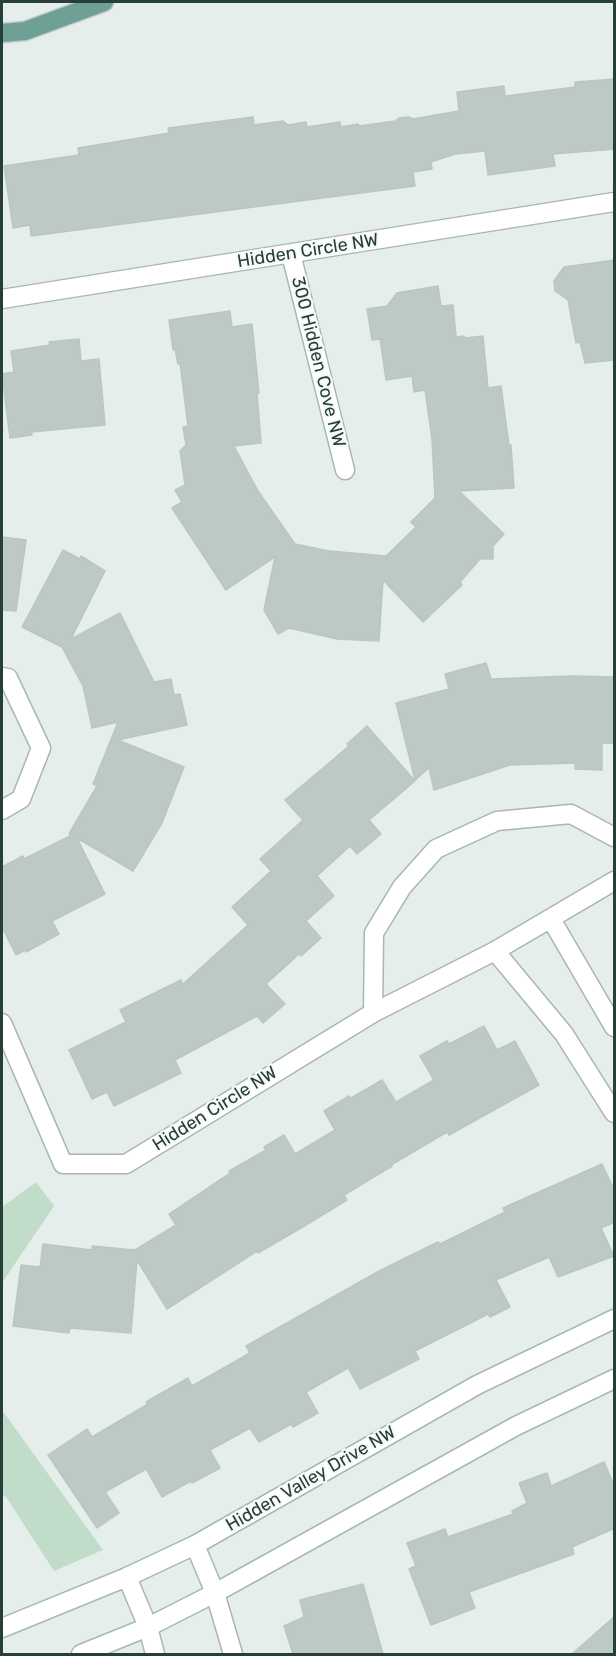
<!DOCTYPE html>
<html>
<head>
<meta charset="utf-8">
<style>
  body { margin:0 }
  #map { position:relative; width:616px; height:1656px; overflow:hidden; background:#e6eeeb; font-family:Rubik,sans-serif }
  canvas { display:block }
  .frame { position:absolute; inset:0; border:3px solid #263f39; pointer-events:none }
</style>
</head>
<body>
<div id="map">
<canvas width="616" height="1656"></canvas>
<div class="frame"></div>
</div>
<script>
const context = document.querySelector('canvas').getContext('2d');
context.lineJoin = 'round';
function fillPath(path, color) {
  context.fillStyle = color;
  context.fill(path, 'evenodd');
}
function shape(rows) {
  const path = new Path2D();
  for (const r of rows) {
    path.moveTo(r[0], r[1]);
    for (let i = 2; i < r.length; i += 2) path.lineTo(r[i], r[i + 1]);
  }
  return path;
}
function stroke(path, color, width, dash) {
  context.strokeStyle = color;
  context.lineWidth = width;
  context.lineCap = dash ? 'butt' : 'round';
  context.setLineDash(dash || []);
  context.stroke(path);
}
function label(font, color, halo, rows, align = 'center') {
  context.font = font + ' Rubik,sans-serif';
  context.lineWidth = 4.5;
  context.setLineDash([]);
  context.textBaseline = 'middle';
  context.strokeStyle = halo;
  context.fillStyle = color;
  for (const [text, x, y, turn = 0] of rows) {
    context.save();
    context.translate(x, y);
    context.rotate((+turn || 0) * Math.PI / 180);
    context.textAlign = isNaN(turn) ? turn : align;
    if (halo) context.strokeText(text, 0, 0);
    context.fillText(text, 0, 0);
    context.restore();
  }
}
fillPath(shape([
  [36,1182,54,1206,2,1283,2,1207],
  [2,1410,103,1550,54,1571,6,1497,2,1494]
]), '#c1ddca');
const building = shape([
  [615,79,615,149,553,154,555,166,488,175,485,151,455,154,431,162,432,169,413,172,415,186,31,236,30,225,13,228,4,166,79,155,78,148,169,133,168,128,253,117,254,125,283,121,288,125,306,122,307,127,340,122,341,127,358,124,359,126,395,121,399,118,409,117,413,119,459,111,457,92,504,86,505,96,575,87,575,82,615,79],
  [615,260,615,360,585,363,580,342,576,343,568,300,555,291,554,281,564,267,615,260],
  [438,286,441,306,453,305,456,337,464,336,465,338,483,336,488,388,501,386,509,445,511,445,514,488,459,491,504,534,493,546,493,559,480,559,460,582,462,585,423,622,383,580,379,641,337,639,289,628,278,634,264,610,275,557,226,590,172,508,182,502,175,490,185,485,180,451,186,445,183,427,188,426,180,363,178,364,175,349,173,350,169,320,230,311,232,327,252,324,259,393,257,393,261,443,234,446,258,491,295,544,329,551,386,556,416,527,411,522,435,498,432,439,425,390,414,392,412,376,386,380,380,339,372,340,367,309,387,306,397,293,438,286],
  [79,339,81,361,99,359,105,425,31,432,32,435,10,438,2,374,14,372,11,351,50,345,49,342,79,339],
  [2,537,26,540,16,611,2,610,2,537],
  [63,550,80,559,81,556,105,571,71,639,120,613,154,682,171,679,174,695,180,694,187,725,118,740,184,767,162,823,133,871,77,838,105,894,52,921,59,934,26,952,25,950,16,955,2,927,2,867,23,856,24,859,72,835,69,834,97,786,93,784,118,722,92,728,83,686,62,647,22,627,63,550],
  [486,663,491,679,571,676,615,677,615,743,602,743,602,770,575,769,575,763,510,765,434,790,429,768,415,780,396,703,449,689,445,674,486,663],
  [367,726,415,781,369,820,381,834,357,854,350,846,317,876,334,896,306,921,321,938,301,956,299,954,266,984,285,1004,263,1023,257,1016,175,1060,181,1073,114,1106,107,1092,92,1099,69,1050,126,1022,120,1010,181,980,183,984,248,925,232,907,271,871,260,859,303,820,285,800,349,746,347,744,367,726],
  [484,1026,497,1050,515,1041,539,1085,449,1135,447,1132,391,1165,392,1166,344,1195,347,1200,301,1228,258,1253,257,1251,167,1309,137,1260,131,1333,70,1328,69,1333,13,1326,21,1265,40,1267,43,1244,92,1250,92,1246,135,1250,176,1225,169,1214,230,1173,229,1171,266,1150,264,1147,284,1135,295,1154,335,1130,324,1111,349,1096,351,1098,382,1080,396,1102,434,1080,420,1056,447,1041,449,1044,484,1026],
  [602,1164,615,1192,615,1222,601,1228,614,1256,558,1277,549,1257,496,1280,510,1307,490,1317,488,1314,415,1351,419,1359,360,1389,348,1368,306,1392,318,1413,293,1427,291,1424,259,1442,250,1428,210,1450,220,1468,192,1483,191,1481,162,1497,146,1469,105,1492,119,1513,97,1528,48,1455,87,1429,92,1437,148,1404,146,1402,188,1378,192,1386,250,1353,246,1346,381,1270,438,1242,440,1244,505,1212,503,1208,602,1164],
  [604,1462,615,1488,615,1528,572,1547,574,1554,469,1592,475,1608,431,1625,409,1569,416,1566,407,1543,445,1529,448,1537,513,1514,512,1511,527,1503,519,1483,547,1473,551,1486,604,1462],
  [363,1584,383,1654,293,1654,284,1626,304,1617,300,1600,363,1584],
  [615,1616,615,1654,572,1654,615,1616]
]);
fillPath(building, '#bcc9c4');
stroke(building, '#b9c7c2', 1.5);
const street = shape([
  [291,254,345,470],
  [2,299,614,202],
  [2,677,8,678,41,748,21,799,2,810],
  [551,919,614,1027],
  [495,951,564,1034,614,1113],
  [373,1013,374,933,402,887,436,849,497,821,571,814,614,837],
  [2,1023,63,1164,126,1164,373,1013,495,951,614,881],
  [195,1545,215,1593,233,1654],
  [127,1577,148,1627,155,1654]
]);
const secondary = shape([
  [2,1628,127,1577,195,1545,477,1385,614,1319],
  [81,1654,148,1627,215,1593,516,1426,614,1379]
]);
const primary = shape([
  [2,33,25,31,104,2]
]);
stroke(street, '#a9b6b2', 21);
stroke(secondary, '#a5b9b3', 21);
stroke(primary, '#c2c9c8', 21);
stroke(street, '#fff', 18);
stroke(secondary, '#fff', 18);
stroke(primary, '#6ea095', 18);
label('18px', '#263f39', '#f7faf9', [
  ["Hidden Circle NW",308,251,-9],
  ["300 Hidden Cove NW",318,362,76],
  ["Hidden Circle NW",215,1109,-32],
  ["Hidden Valley Drive NW",311,1479,-30]
]);
</script>
</body>
</html>
